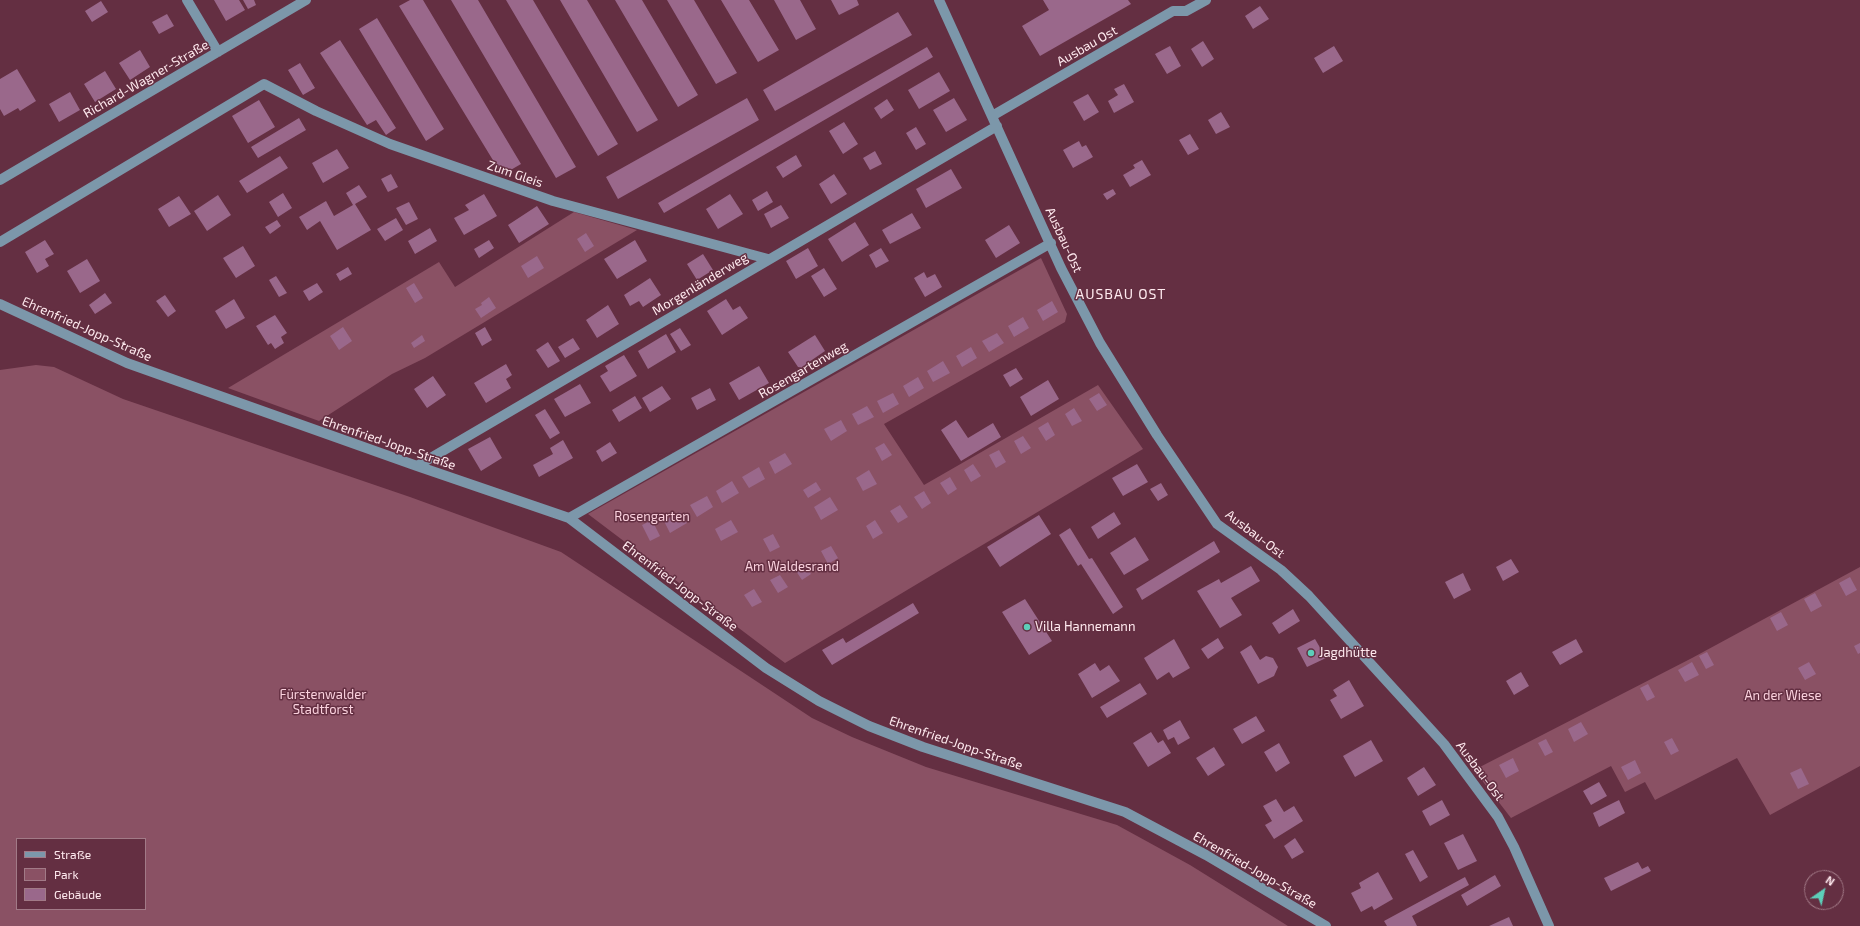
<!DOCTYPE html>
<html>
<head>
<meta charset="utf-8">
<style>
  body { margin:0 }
  #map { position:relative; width:1860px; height:926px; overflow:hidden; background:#642f42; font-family:"Exo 2",sans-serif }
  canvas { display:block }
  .legend { position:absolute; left:16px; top:838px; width:130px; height:72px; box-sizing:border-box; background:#642f42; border:1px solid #a27a87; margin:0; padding:5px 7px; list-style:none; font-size:12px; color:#ffeaef }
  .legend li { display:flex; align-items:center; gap:8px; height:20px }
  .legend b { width:20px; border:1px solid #a27a87 }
  .north { position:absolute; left:1804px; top:870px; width:40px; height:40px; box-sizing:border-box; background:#642f42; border:1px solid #a27a87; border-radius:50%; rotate:34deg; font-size:11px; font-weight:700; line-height:16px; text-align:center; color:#ffeaef }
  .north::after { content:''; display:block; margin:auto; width:14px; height:18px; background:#5dceb9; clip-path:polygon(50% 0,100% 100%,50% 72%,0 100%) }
</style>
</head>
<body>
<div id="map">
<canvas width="1860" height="926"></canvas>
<ul class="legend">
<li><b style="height:5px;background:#7c97aa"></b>Straße</li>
<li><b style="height:11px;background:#8a5164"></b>Park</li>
<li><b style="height:11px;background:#9a688b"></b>Gebäude</li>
</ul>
<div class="north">N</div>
</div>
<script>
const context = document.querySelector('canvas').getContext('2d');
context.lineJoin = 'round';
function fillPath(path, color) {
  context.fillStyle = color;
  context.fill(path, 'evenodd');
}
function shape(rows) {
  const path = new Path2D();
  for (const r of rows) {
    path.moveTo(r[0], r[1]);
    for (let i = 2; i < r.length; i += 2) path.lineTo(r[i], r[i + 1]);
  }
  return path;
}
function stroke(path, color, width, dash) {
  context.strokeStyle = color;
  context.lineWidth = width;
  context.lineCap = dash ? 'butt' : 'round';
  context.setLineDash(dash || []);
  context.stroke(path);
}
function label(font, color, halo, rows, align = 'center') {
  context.font = font + ' "Exo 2",sans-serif';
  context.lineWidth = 3;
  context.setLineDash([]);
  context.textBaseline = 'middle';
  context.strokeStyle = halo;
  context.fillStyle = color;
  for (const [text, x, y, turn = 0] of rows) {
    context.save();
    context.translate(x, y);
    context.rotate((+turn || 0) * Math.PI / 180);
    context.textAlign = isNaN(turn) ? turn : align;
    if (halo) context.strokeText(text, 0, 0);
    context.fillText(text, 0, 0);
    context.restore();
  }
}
fillPath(shape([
  [574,212,637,230,425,358,392,374,319,421,228,388,439,262,455,287],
  [1041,258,1067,314,1065,322,884,424,924,485,1098,385,1143,449,785,663,588,514],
  [36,365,54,367,123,399,410,497,561,552,812,718,852,737,926,767,1117,825,1190,865,1288,926,0,926,0,370],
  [17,839,145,839,145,909,17,909],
  [1860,567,1860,766,1770,815,1737,758,1655,800,1645,782,1625,792,1611,766,1511,818,1474,770,1692,658]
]), '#8a5164');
fillPath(shape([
  [214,0,239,0,245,10,226,21],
  [243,0,254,0,256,5,248,9],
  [410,0,423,0,521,164,502,175,399,6],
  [451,0,478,0,576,167,556,178],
  [506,0,533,0,618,144,598,156],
  [560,0,587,0,658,120,637,132],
  [615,0,642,0,698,95,678,107],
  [667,0,694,0,737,73,716,84],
  [721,0,749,0,779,50,758,62],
  [774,0,800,0,816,29,796,40],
  [831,0,857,0,859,5,839,15],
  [1043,0,1128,0,1131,4,1040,56,1022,26,1049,10],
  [101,1,108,12,92,22,85,11],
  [1260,6,1269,19,1253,29,1245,16],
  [898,12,912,35,775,111,763,90],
  [167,14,174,26,159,34,152,22],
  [377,18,444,129,426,141,359,29],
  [340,40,396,128,386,135,376,120,367,125,320,53],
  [1203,41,1214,59,1202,67,1191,49],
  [1170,46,1181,66,1167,74,1155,54],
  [1334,46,1343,61,1323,73,1314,58],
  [927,47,933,57,664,213,658,203],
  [140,50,150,67,130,80,119,63],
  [300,63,315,88,303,95,288,70],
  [17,69,36,101,20,111,18,108,4,116,0,109,0,79],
  [105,71,116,89,95,102,84,84],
  [939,72,950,91,919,109,908,90],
  [1124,84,1134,102,1114,113,1108,101,1118,95,1114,89],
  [70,92,80,110,59,122,49,104],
  [1088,94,1099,112,1084,121,1073,102],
  [747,98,759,120,618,199,606,177],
  [954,98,967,120,946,132,933,110],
  [887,99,894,110,881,119,874,108],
  [259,100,275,127,248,143,232,116],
  [1221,112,1230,127,1216,134,1208,120],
  [299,118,306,130,258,158,251,147],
  [844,122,858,144,843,154,829,131],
  [916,127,926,144,916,150,906,133],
  [1190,134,1199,149,1188,155,1179,140],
  [1079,141,1082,147,1086,145,1093,157,1073,168,1063,150],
  [337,149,349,168,323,183,312,163],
  [875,151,882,164,870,170,863,158],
  [796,155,802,166,783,178,776,167],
  [280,156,288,168,247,193,239,181],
  [1142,160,1151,175,1130,187,1123,175,1135,168,1133,165],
  [951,169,962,188,926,208,916,189],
  [391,174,398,187,388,192,381,179],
  [834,174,847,194,831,204,819,184],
  [359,185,367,197,355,204,371,230,337,250,320,221,307,230,299,217,326,201,334,216,353,205,346,193],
  [1113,189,1116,194,1107,200,1103,194],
  [767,191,773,202,758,211,752,200],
  [283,193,292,208,278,217,269,202],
  [484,194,497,216,464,235,454,218,469,210,465,205],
  [730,194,743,214,718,229,706,209],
  [218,195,231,215,207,231,194,211],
  [179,196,191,214,169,227,158,209],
  [409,202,418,219,406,225,396,208],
  [781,205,789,218,771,228,764,214],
  [537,206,549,224,519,243,508,225],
  [912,213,921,228,890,244,882,230],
  [396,218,403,230,385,241,377,229],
  [277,220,281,226,270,234,265,227],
  [855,222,869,245,842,262,828,239],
  [1009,225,1020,243,996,258,985,240],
  [430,228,437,241,415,254,408,241],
  [586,233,594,246,585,252,577,239],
  [45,240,54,254,45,259,49,266,37,273,25,252],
  [489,240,494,248,479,258,474,249],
  [635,240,647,261,617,279,604,259],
  [243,246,255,266,236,278,223,258],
  [808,248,818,266,796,279,786,261],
  [881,248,889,261,876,268,869,255],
  [703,254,713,270,697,280,687,264],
  [537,256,544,268,528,278,521,266],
  [87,259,100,281,80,293,67,271],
  [348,267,352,274,340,281,336,274],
  [824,268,837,289,824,297,811,276],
  [924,272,927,278,935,274,942,287,925,297,914,278],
  [276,276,287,293,279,297,269,280],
  [650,278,661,295,643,307,639,301,630,306,624,295],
  [317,283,323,292,309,301,303,291],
  [414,283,423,298,415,303,406,288],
  [105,293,112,303,95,314,89,305],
  [165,295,176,311,168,317,156,301],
  [489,297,496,308,481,318,475,309,482,305,481,303],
  [234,299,245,318,226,329,215,311],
  [726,299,733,310,740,306,748,318,722,335,707,311],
  [1052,301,1058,312,1043,321,1037,310],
  [608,305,619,324,597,338,586,320],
  [275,315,287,333,281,337,284,343,275,349,271,343,268,345,256,326],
  [1023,317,1029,328,1014,337,1008,326],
  [343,327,352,341,339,350,330,336],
  [485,327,492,340,482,346,475,333],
  [680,328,691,345,681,351,670,334],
  [997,333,1004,343,989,352,982,341],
  [666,334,676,352,648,369,638,351],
  [422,335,425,341,414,348,411,343],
  [815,335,825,351,809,362,808,364,803,368,798,367,788,352],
  [573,338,580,349,565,358,558,347],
  [548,342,560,361,548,368,536,350],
  [971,347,977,358,962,367,956,356],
  [624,355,637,376,610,392,600,376,608,371,605,366],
  [943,361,950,373,933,382,927,371],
  [506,364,512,375,506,379,511,388,486,403,474,383],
  [759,366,769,383,739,400,729,383],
  [1016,368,1023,379,1010,387,1003,375],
  [433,376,446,395,427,408,414,389],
  [918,377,924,388,909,397,903,386],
  [1048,380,1059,399,1031,416,1020,397],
  [580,384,591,403,565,417,554,399],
  [662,386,671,399,650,412,642,398],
  [710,388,716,400,697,410,691,398],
  [893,393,899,404,883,413,877,401],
  [1099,393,1107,405,1097,411,1089,399],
  [635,396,642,408,619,422,612,410],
  [867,406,874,417,858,425,852,414],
  [1074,408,1082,421,1072,426,1065,414],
  [545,409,560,433,550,439,535,415],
  [841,420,847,431,831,441,824,429],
  [956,420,968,438,993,423,1001,437,961,461,941,430],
  [1048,422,1055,435,1046,441,1038,428],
  [1023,436,1031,448,1021,454,1014,441],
  [490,437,502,458,481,471,468,449],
  [563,440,573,458,539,477,533,465,553,454,550,448],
  [610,442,617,453,602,462,596,451],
  [884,443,892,455,882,461,875,448],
  [999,450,1006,462,996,468,989,455],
  [785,453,792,464,775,474,769,462],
  [973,464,981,476,971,482,964,470],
  [1137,464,1148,482,1123,496,1112,478],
  [759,467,765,479,749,488,742,477],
  [869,470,877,484,863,491,856,478],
  [950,477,957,489,948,495,940,483],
  [732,481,739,493,722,503,716,491],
  [816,482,821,490,808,498,803,490],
  [1161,483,1168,495,1158,501,1150,489],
  [924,491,931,503,922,509,914,497],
  [707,496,713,507,697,517,690,505],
  [830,497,838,510,821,520,814,507],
  [900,505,908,517,898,523,890,511],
  [680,512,687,523,670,533,664,521],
  [1114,512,1121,524,1098,539,1091,527],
  [1039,515,1051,534,1000,567,987,547],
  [652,520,660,536,650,541,642,525],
  [731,520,738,532,721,541,715,529],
  [875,520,883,533,873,539,866,526],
  [1070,528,1089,559,1092,558,1123,607,1113,614,1081,564,1078,566,1059,535],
  [773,534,780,547,770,552,763,539],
  [1135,537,1149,560,1124,575,1110,553],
  [1214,541,1220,552,1142,600,1136,589],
  [831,546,838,558,828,564,821,551],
  [1511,559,1519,572,1503,581,1496,567],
  [804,562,811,574,802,580,794,568],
  [1251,566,1260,581,1231,598,1242,615,1220,628,1197,591,1219,579,1221,583],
  [1463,573,1471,590,1454,599,1445,582],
  [780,575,788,587,778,593,770,580],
  [1850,577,1857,590,1846,596,1839,583],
  [754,589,762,602,752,607,744,595],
  [1815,593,1822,606,1811,612,1804,599],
  [1025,599,1052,641,1029,655,1002,612],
  [913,603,919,613,832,665,822,650,843,638,846,643],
  [1293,609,1300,621,1279,634,1272,623],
  [1781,612,1788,625,1777,631,1770,618],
  [1218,638,1224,648,1208,659,1201,649],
  [1174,639,1190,668,1173,678,1169,672,1157,680,1144,658],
  [1315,639,1326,658,1307,667,1297,648],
  [1576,639,1583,652,1560,665,1552,652],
  [1860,643,1860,653,1858,654,1854,646],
  [1251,645,1260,660,1266,656,1273,658,1278,667,1274,676,1258,684,1240,652],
  [1707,652,1714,665,1706,669,1699,656],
  [1692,662,1699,675,1685,682,1678,670],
  [1809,662,1816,674,1805,680,1798,668],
  [1095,663,1100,671,1109,665,1120,681,1092,698,1078,674],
  [1521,672,1529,686,1514,695,1506,681],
  [1349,680,1364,706,1341,719,1330,700,1337,696,1333,690],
  [1140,683,1147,694,1107,718,1100,707],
  [1648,684,1655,697,1647,701,1640,688],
  [1256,716,1265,731,1242,744,1233,729],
  [1180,720,1190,738,1178,745,1174,737,1168,740,1163,730],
  [1581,722,1588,734,1574,742,1568,729],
  [1151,732,1158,743,1163,740,1171,753,1148,767,1133,743],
  [1672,738,1679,751,1671,755,1664,742],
  [1546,739,1553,752,1545,756,1538,743],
  [1371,740,1383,761,1355,777,1343,756],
  [1279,743,1290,763,1276,772,1264,752],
  [1214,747,1225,765,1208,776,1196,758],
  [1513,758,1519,771,1506,778,1499,765],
  [1635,760,1641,773,1628,780,1621,767],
  [1424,767,1436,785,1418,796,1407,778],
  [1801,768,1809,784,1798,789,1790,773],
  [1599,782,1607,796,1591,805,1583,791],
  [1276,799,1284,812,1294,806,1303,821,1274,839,1265,825,1272,821,1263,806],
  [1442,800,1450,815,1430,826,1422,811],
  [1619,800,1625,813,1599,827,1593,813],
  [1463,834,1477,861,1458,870,1444,843],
  [1295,838,1304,852,1292,859,1284,846],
  [1413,850,1428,877,1420,882,1405,854],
  [1638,862,1642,869,1648,866,1651,871,1611,891,1604,878],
  [1378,872,1393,899,1374,910,1372,906,1361,912,1351,893,1361,888,1359,883],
  [1495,875,1501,886,1467,906,1461,895],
  [1465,877,1469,885,1412,916,1417,926,1387,926,1384,921],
  [1509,917,1513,926,1489,926]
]), '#9a688b');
stroke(shape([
  [187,0,218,52],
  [939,0,1061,268,1100,343,1157,435,1217,524,1281,570,1309,596,1444,744,1498,817,1514,847,1549,926],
  [992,116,1173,11,1186,11,1206,0],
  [0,180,306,0],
  [0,242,264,84,316,111,390,144,553,201,768,259],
  [0,304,127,363,417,466,569,518,766,668,819,701,869,726,923,747,1125,812,1206,855,1326,926],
  [417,466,997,126],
  [569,518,1051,243]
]), '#7c97aa', 10);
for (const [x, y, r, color] of [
  [1027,627,4,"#5dceb9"],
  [1311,653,4,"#5dceb9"]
]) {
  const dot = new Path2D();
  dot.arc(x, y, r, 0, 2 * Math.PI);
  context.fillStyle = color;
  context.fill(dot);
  stroke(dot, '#642f42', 1.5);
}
label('13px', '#ffeaef', '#642f42', [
  ["Ausbau Ost",1087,46,-30],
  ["Richard-Wagner-Straße",146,79,-30],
  ["Zum Gleis",515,174,19],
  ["Ausbau-Ost",1064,240,65],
  ["Morgenländerweg",700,284,-31],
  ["Ehrenfried-Jopp-Straße",87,329,24],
  ["Rosengartenweg",803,370,-30],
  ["Ehrenfried-Jopp-Straße",389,443,19],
  ["Ausbau-Ost",1255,534,37],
  ["Ehrenfried-Jopp-Straße",680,586,37],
  ["Ehrenfried-Jopp-Straße",956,743,19],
  ["Ausbau-Ost",1480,771,53],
  ["Ehrenfried-Jopp-Straße",1255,870,30]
]);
label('13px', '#fbd2de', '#642f42', [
  ["Rosengarten",652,517],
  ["Am Waldesrand",792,567],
  ["Fürstenwalder",323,695],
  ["Stadtforst",323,710],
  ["An der Wiese",1783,696]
]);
label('13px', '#ffeaef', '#642f42', [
  ["Villa Hannemann",1035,627],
  ["Jagdhütte",1319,653]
], 'left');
context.letterSpacing = '1px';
label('14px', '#ffeaef', '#642f42', [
  ["AUSBAU OST",1121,294]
]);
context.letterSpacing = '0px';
</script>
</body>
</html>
